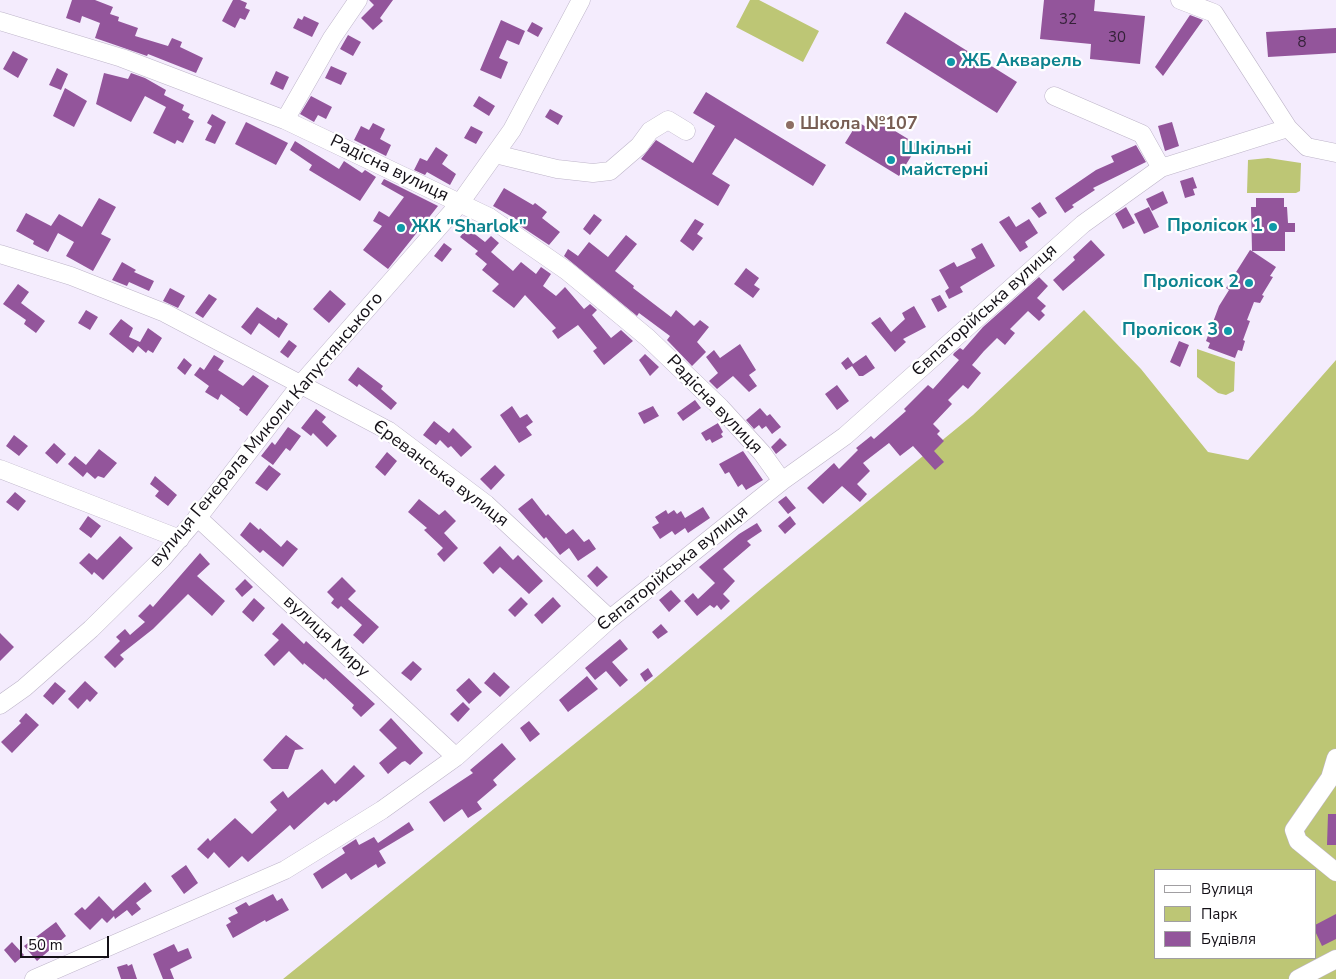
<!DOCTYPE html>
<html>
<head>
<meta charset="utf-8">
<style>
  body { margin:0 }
  #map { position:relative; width:1336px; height:979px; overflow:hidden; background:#f4ecfd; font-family:"Nunito Sans",sans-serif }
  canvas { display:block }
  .legend { position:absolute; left:1154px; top:869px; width:162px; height:90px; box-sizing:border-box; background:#fff; border:1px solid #a19fa2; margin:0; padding:6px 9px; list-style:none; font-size:15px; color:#141017 }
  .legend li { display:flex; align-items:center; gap:10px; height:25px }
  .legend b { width:25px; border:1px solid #a19fa2 }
  .scale { position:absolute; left:20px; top:936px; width:89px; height:22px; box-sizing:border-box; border:2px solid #141017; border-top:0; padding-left:6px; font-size:15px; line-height:18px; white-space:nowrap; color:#141017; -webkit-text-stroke:4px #fff; paint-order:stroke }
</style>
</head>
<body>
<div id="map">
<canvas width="1336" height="979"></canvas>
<ul class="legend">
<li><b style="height:6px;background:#fff"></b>Вулиця</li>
<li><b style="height:14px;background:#bdc675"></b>Парк</li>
<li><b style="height:14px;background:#93559b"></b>Будівля</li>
</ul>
<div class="scale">50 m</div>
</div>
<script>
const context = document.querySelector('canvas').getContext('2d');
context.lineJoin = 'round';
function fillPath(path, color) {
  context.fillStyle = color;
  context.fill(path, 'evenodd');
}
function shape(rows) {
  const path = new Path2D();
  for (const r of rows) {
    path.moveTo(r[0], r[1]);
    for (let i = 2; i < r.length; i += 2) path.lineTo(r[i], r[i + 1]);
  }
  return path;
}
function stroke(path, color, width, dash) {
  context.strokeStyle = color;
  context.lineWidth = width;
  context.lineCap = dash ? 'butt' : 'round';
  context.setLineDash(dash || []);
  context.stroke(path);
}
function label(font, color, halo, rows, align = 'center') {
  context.font = font + ' "Nunito Sans",sans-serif';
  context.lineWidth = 4.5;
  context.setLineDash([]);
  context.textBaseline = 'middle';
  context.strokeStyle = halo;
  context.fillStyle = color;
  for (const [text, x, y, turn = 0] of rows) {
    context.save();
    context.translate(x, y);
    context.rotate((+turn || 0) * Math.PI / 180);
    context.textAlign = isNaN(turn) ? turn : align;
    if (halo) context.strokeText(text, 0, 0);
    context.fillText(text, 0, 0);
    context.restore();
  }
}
fillPath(shape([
  [750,0,759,0,819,31,803,62,736,27],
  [1268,158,1301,163,1300,191,1296,193,1247,193,1248,160],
  [1084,310,1141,369,1208,452,1248,460,1336,360,1336,979,283,979,640,691,762,588,973,415],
  [1155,870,1315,870,1315,958,1155,958],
  [1197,349,1235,362,1234,391,1226,395,1218,393,1197,377]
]), '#bdc675');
fillPath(shape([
  [72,0,95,0,113,7,110,14,119,17,118,21,138,28,135,36,168,46,172,38,182,42,180,47,203,58,196,73,148,54,147,56,95,38,100,23,82,16,80,23,66,18],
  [233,0,240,0,247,3,245,8,250,10,245,20,240,18,235,28,222,21],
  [369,0,393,0,380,18,383,21,373,30,361,18,374,5],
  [1044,0,1095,0,1094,11,1145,16,1140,64,1090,59,1091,44,1040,39],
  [905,12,1017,82,997,113,886,43],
  [1190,15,1203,20,1163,76,1155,67],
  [304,16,319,23,312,37,293,28,298,18,302,20],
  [501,20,525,31,519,45,507,40,499,58,508,62,501,79,480,70],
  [532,22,543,28,538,37,527,31],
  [1336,28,1336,53,1268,57,1266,32],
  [348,35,361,42,353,56,340,49],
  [13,51,28,59,18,78,3,69],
  [331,66,347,73,341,85,325,78],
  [57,68,68,74,61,90,49,85],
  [276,71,289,77,283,90,270,84],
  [104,73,128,79,131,73,145,78,166,90,164,95,184,105,182,110,190,114,188,118,194,121,183,143,177,140,175,144,153,133,166,107,145,96,131,122,96,104],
  [65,88,87,101,74,127,53,116],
  [706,92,826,165,813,186,735,138,712,174,730,185,718,206,641,159,656,140,693,163,715,126,693,113],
  [311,96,332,107,326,119,318,115,314,122,300,114],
  [479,96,495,106,489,116,473,106],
  [550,109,563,116,558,125,545,117],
  [212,114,226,122,215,144,205,140,212,126,207,123],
  [877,120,918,145,899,176,845,143,858,122,871,130],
  [246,122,288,143,276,165,235,144],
  [1172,122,1179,146,1165,151,1158,126],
  [373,123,385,129,380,139,391,145,386,156,354,140,361,126,369,130],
  [471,126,483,132,476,144,464,138],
  [295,141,339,169,344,161,362,173,365,170,376,177,360,201,309,170,312,165,290,150],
  [1136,145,1146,162,1093,188,1095,190,1072,205,1074,207,1065,213,1055,198,1096,170,1114,162,1111,156],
  [436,147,448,155,442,164,456,174,450,185,427,172,425,175,414,170,420,158,427,161],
  [1193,177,1197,188,1193,189,1195,195,1185,198,1180,181],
  [384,179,438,206,388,269,363,250,382,226,373,221,379,211,389,217,404,197,381,184],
  [504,188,533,205,535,203,547,212,542,218,560,232,549,245,519,225,521,222,493,206],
  [1163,191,1168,203,1152,211,1146,199],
  [99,198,116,207,101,234,111,239,93,271,66,256,74,242,58,233,48,252,33,244,34,241,16,231,26,213,51,226,59,214,82,227],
  [1256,198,1284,198,1284,207,1287,207,1288,223,1295,223,1295,232,1285,232,1285,251,1252,251,1276,267,1270,276,1273,277,1262,295,1264,296,1260,303,1254,302,1247,320,1250,321,1243,340,1245,341,1242,351,1238,350,1235,358,1208,348,1210,343,1206,341,1219,306,1229,290,1226,288,1250,250,1252,251,1251,207,1256,207],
  [1040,202,1047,213,1039,218,1031,208],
  [1126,207,1135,223,1123,229,1115,214],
  [1149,207,1159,227,1144,234,1134,214],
  [594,214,602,220,590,235,583,229],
  [1009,216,1016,227,1029,219,1038,233,1025,242,1028,247,1020,252,999,222],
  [695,219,704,224,697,234,703,238,693,251,680,241],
  [467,228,485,242,491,236,499,243,491,252,513,271,521,262,536,274,541,267,551,274,543,286,556,296,565,287,584,309,590,304,597,310,592,315,611,338,621,330,633,341,604,365,593,351,597,348,578,325,558,339,552,331,556,328,525,295,514,308,492,291,499,284,482,270,487,264,475,254,478,251,460,237],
  [626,235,637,244,615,271,634,286,633,288,671,317,676,310,694,326,700,320,709,327,697,342,706,352,692,366,667,340,670,336,639,313,637,316,564,256,568,249,578,256,589,242,608,257],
  [1091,240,1105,255,1063,291,1053,280,1075,260,1073,257],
  [444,243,452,249,442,262,434,256],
  [982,243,995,266,960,287,963,292,949,299,945,291,949,288,939,270,954,262,957,267,976,258,971,249],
  [122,262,136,270,134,272,154,281,149,291,129,282,127,286,112,280],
  [746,268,759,278,754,285,760,289,753,298,734,284],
  [1039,277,1048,286,1037,298,1046,306,1041,311,1045,315,1039,321,1028,311,1010,329,1015,333,1005,345,997,338,984,351,972,365,981,373,968,389,963,385,948,400,952,404,933,424,940,431,937,434,944,441,934,451,944,462,935,470,913,446,900,456,889,443,863,463,870,471,857,484,867,494,860,502,842,486,823,504,807,488,834,463,839,469,858,450,856,448,871,436,874,439,906,411,904,409,928,385,933,389,959,360,953,355,954,353,960,348,963,350,983,327],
  [18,284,29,292,21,303,45,321,36,333,24,324,26,320,3,304],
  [170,288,185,296,178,308,163,301],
  [330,290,346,304,329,323,313,309],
  [209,294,217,299,203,318,195,313],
  [940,295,947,307,938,312,931,299],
  [914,306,926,327,903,339,906,342,895,352,871,323,880,317,891,332,905,319,902,313],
  [257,307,276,320,278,317,288,324,279,338,259,323,251,335,241,327],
  [86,310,98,317,90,330,78,323],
  [121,319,133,328,129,337,140,342,148,328,162,338,153,353,148,350,146,353,138,346,133,353,109,334],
  [289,340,297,346,288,358,280,352],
  [1179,341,1189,345,1180,367,1170,362],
  [740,344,756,370,749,375,757,386,749,392,733,376,717,389,709,381,718,373,706,357,714,350,720,358],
  [645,354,659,367,650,376,639,360],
  [214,355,224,361,218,370,243,386,253,375,269,386,247,416,239,410,240,408,221,394,218,400,205,392,209,386,194,375,200,367,204,370],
  [866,355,875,368,863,376,859,376,852,366,846,370,841,363,848,357,853,364],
  [184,358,192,365,185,375,177,368],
  [358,367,383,386,381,389,397,403,391,410,359,384,357,387,348,380],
  [837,385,849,401,837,410,825,394],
  [695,400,701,408,683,421,677,413],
  [512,406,520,418,527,414,533,422,526,427,532,435,519,443,500,415],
  [653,406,659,416,644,424,638,413],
  [760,408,767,416,770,414,781,427,772,434,766,426,762,429,759,425,754,429,746,420],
  [316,409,326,417,322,422,337,436,327,447,313,433,311,436,301,428],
  [434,421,449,433,453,428,472,447,461,457,451,446,448,448,440,440,436,445,423,435],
  [718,423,723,432,721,434,723,437,712,443,710,439,706,441,701,433],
  [288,427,301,436,290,451,286,448,273,465,261,456,272,442,275,445],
  [14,435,28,446,19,456,6,446],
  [780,438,787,445,776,454,771,447],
  [54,443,66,454,57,464,45,453],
  [99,449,117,463,104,478,98,476,95,479,87,472,83,477,68,464,75,456,86,465],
  [743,451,763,480,746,490,742,484,738,487,729,472,725,474,719,464],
  [387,452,397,461,385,476,375,467],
  [269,465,281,474,267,491,255,483],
  [495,465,505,475,491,490,480,479],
  [155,476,177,495,168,506,155,496,159,491,150,484],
  [15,492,26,501,18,511,6,502],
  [786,496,796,508,788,514,778,502],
  [532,498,546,516,548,514,566,534,573,529,584,542,589,539,596,549,578,561,569,548,560,555,546,537,544,539,518,509],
  [419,499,439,515,445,510,456,521,444,533,458,548,444,562,437,554,443,548,424,530,427,528,408,512],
  [703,507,710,518,688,533,685,528,675,535,672,531,660,539,652,527,659,523,655,517,666,510,668,514,674,510,677,514,681,511,685,518],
  [88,516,101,526,91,538,79,529],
  [790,516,796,524,785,534,778,526],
  [250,522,259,530,260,528,281,547,287,540,298,549,283,567,263,550,260,553,240,535],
  [757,523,762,531,747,541,751,545,723,569,735,581,723,594,730,601,721,610,717,605,714,608,710,605,697,616,684,601,693,593,698,599,715,583,699,567,739,534],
  [120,536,133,548,103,580,94,572,92,575,89,572,79,563,89,553,97,560],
  [500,546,513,560,518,555,543,581,529,594,500,567,493,574,483,563],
  [200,553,210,564,197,576,225,601,212,616,188,594,153,629,120,655,124,659,115,668,104,657,120,641,116,637,125,629,130,635,145,622,138,616,150,604,153,607],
  [597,566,608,577,597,587,587,576],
  [342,577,356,591,348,599,379,627,363,644,353,635,362,625,341,606,338,609,331,603,334,599,327,592],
  [245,579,253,587,242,597,235,589],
  [671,590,681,601,669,612,659,600],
  [521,597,528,604,515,617,508,610],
  [553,597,561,606,542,624,534,615],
  [254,598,265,608,253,622,242,612],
  [282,623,304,644,306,641,375,704,361,717,352,708,354,705,325,678,324,680,304,663,303,665,289,651,274,666,264,655,279,640,272,634],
  [661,624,668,632,658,639,652,632],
  [0,633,14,647,0,661],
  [620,639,628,649,612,662,628,680,620,687,606,671,595,680,585,668],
  [413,661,422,669,411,681,401,673],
  [648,668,653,676,645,682,640,674],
  [494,672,510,687,500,697,484,683],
  [587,676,598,689,568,712,559,700],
  [469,678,482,692,469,704,456,690],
  [85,681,98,693,90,702,87,699,78,709,68,699],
  [55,682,66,691,53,705,43,696],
  [463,702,470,709,458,722,450,714],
  [26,713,39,725,12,753,1,742,21,723,19,721],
  [391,718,423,753,410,765,405,761,402,762,388,774,379,763,397,748,379,730],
  [529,721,540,734,530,742,520,728],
  [286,735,304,749,295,750,288,769,272,769,263,760],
  [502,743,516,759,493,780,497,785,477,802,482,809,468,818,462,809,444,822,429,802,473,773,470,770],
  [354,765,365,776,353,787,336,802,334,800,328,805,325,802,294,830,290,825,248,862,242,856,229,868,214,852,208,859,197,849,208,838,210,841,235,818,252,834,277,810,270,802,283,791,288,798,322,769,335,784],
  [1328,814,1336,814,1336,845,1327,845],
  [409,822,414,830,379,851,386,863,378,868,376,864,351,880,346,873,322,889,313,874,345,853,342,848,356,839,359,845,374,837,378,843],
  [186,865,198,883,184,894,171,876],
  [145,882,152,891,136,903,141,909,132,916,127,910,115,919,114,916,107,923,102,918,90,930,74,914,82,907,85,910,99,896,113,911],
  [273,894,277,901,282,898,289,910,266,922,265,920,233,938,226,925,231,922,228,918,238,913,235,908,246,902,249,906],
  [1336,914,1336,939,1322,946,1315,931,1315,925],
  [56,922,66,936,37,961,24,946],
  [12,942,24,955,15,963,4,950],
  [174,944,178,952,188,948,192,958,170,969,174,979,163,979,153,954],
  [127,964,128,966,132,964,137,979,121,979,117,967]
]), '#93559b');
const minor = shape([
  [1180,0,1214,13,1288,128,1307,147,1336,153],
  [0,21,122,58,285,120,489,217,567,271,648,338,720,407,762,453,782,481],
  [1054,96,1142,134,1161,168],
  [285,120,332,38,358,0],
  [495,154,557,169,593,173,610,171,639,146,650,131,668,120,686,131],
  [0,254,71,276,165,313,389,431,486,504,610,619],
  [0,469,180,539],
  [197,517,456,757],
  [0,705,24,688,91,629,162,559,203,511,301,384,460,203,512,130,581,0],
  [1336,758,1330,778,1294,830,1298,841,1336,872],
  [34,979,285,870,382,810,456,757,610,619,782,481,845,436,1083,224,1161,168,1288,128],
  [1298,979,1336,959]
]);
stroke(minor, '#beb5c9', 19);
stroke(minor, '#fff', 18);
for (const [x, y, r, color] of [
  [951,62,5,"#0f9aa8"],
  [790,125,5,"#8d6e63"],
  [891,160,5,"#0f9aa8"],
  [1273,227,5,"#0f9aa8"],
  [401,228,5,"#0f9aa8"],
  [1249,283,5,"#0f9aa8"],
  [1228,331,5,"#0f9aa8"]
]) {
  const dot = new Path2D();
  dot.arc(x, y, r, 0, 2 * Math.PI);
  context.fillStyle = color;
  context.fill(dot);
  stroke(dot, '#fff', 2);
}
label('15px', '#342138', null, [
  ["32",1068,20],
  ["30",1117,38],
  ["8",1302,43]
]);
label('bold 18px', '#0d838f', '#fff', [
  ["ЖБ Акварель",961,62],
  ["Шкільні",901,150],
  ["майстерні",901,171],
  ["Пролісок 1",1263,227,"right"],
  ["ЖК \"Sharlok\"",411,228],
  ["Пролісок 2",1239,283,"right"],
  ["Пролісок 3",1218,331,"right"]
], 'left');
label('bold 18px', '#785e54', '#fff', [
  ["Школа №107",800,125]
], 'left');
label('18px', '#141017', '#fff', [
  ["Радісна вулиця",389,169,26],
  ["Євпаторійська вулиця",985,311,-42],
  ["Радісна вулиця",714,405,46],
  ["вулиця Генерала Миколи Капустянського",267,430,-50],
  ["Єреванська вулиця",440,474,37],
  ["Євпаторійська вулиця",673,569,-39],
  ["вулиця Миру",326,637,43]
]);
</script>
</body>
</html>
